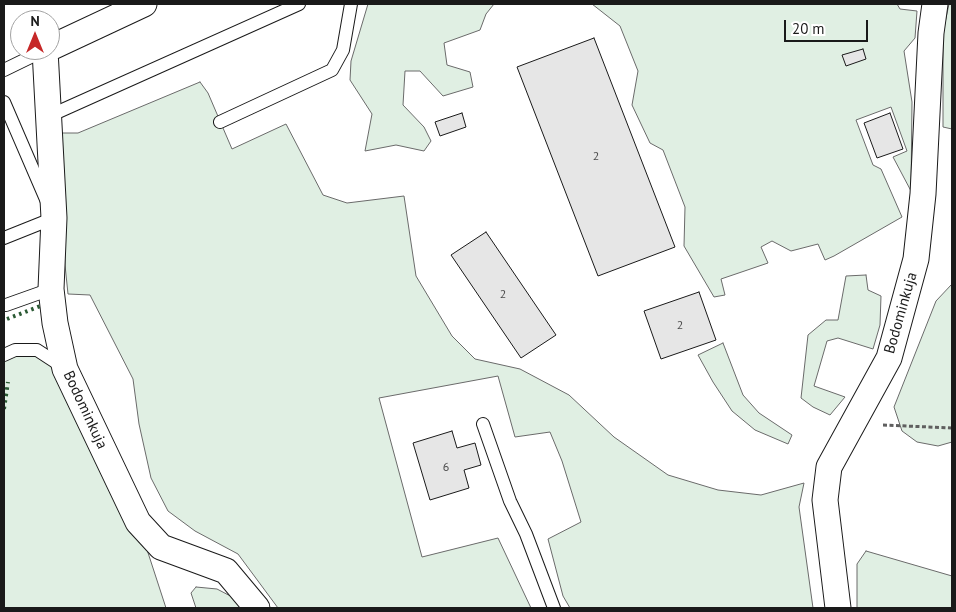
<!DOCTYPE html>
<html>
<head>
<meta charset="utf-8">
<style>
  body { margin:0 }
  #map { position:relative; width:956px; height:612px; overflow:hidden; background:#fff; font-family:"PT Sans",sans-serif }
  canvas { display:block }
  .frame { position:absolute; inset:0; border:5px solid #1a1a1a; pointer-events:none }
  .north { position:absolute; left:10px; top:10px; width:50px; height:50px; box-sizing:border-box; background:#fff; border:1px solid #a3a3a3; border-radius:50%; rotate:0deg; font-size:14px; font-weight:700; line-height:20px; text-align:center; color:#1a1a1a }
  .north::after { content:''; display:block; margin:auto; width:18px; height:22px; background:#c62828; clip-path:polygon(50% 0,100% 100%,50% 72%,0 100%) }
  .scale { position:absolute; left:784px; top:20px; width:84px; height:22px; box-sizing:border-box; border:2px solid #1a1a1a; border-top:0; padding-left:6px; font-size:15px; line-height:18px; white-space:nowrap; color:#1a1a1a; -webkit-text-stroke:4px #fff; paint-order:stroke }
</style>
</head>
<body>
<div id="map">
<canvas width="956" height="612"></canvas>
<div class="frame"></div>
<div class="north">N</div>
<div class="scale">20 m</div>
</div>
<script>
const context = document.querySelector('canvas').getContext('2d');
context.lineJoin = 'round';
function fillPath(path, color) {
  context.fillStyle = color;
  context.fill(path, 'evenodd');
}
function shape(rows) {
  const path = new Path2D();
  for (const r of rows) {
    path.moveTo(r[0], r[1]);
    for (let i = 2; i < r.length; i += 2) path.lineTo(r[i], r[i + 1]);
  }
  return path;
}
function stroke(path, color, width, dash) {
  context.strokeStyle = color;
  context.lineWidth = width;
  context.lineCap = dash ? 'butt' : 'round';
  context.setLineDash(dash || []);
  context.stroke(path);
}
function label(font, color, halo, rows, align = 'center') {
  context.font = font + ' "PT Sans",sans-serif';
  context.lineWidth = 4;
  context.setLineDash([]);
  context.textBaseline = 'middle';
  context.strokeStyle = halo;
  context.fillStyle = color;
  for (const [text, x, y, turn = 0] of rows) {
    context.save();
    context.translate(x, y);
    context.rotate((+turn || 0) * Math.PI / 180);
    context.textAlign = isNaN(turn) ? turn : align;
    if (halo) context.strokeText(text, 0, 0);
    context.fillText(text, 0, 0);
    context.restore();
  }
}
const green = shape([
  [368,4,494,4,486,14,480,30,444,43,447,65,470,72,473,87,443,96,420,71,405,71,403,105,424,127,431,141,424,151,396,145,365,151,372,114,350,80,351,61,368,4],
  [592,4,897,4,900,9,917,11,915,38,904,51,912,102,911,191,893,157,907,151,891,107,856,120,873,165,881,169,902,217,834,256,825,260,818,244,791,251,772,241,761,247,768,263,721,279,725,295,714,297,684,246,685,207,663,150,650,143,632,105,638,71,620,26,592,4],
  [949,4,952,4,952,129,943,127,943,32,949,4],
  [200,82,208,93,232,149,286,124,323,195,347,203,404,196,416,276,452,336,475,359,520,369,569,395,614,437,668,475,718,490,761,495,804,483,799,507,813,608,570,608,563,596,548,539,581,522,562,461,550,432,515,437,498,376,379,398,422,557,498,538,531,608,278,608,238,554,195,531,168,511,151,478,139,424,133,379,90,295,68,294,65,265,62,133,78,133,200,82],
  [866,275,868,290,881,296,880,325,873,349,838,338,827,341,814,386,845,397,830,415,813,407,801,398,808,335,826,320,838,320,846,276,866,275],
  [952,284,952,442,938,446,917,442,902,431,894,407,936,301,952,284],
  [723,343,743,395,759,413,792,435,788,444,755,430,732,411,713,382,698,355,723,343],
  [37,350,65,369,138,522,166,608,4,608,4,355,37,350],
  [866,551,952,576,952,608,857,608,857,564,866,551],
  [196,587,217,589,238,600,245,608,196,608,191,593,196,587]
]);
fillPath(green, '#e0efe3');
stroke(green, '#6a6a6a', 1);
const building = shape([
  [594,38,675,247,598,276,517,67,594,38],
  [863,49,866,59,846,66,842,55,863,49],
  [462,113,466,127,440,136,435,122,462,113],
  [890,113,903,149,877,158,864,123,890,113],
  [486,232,556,335,521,358,451,255,486,232],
  [699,292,716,340,661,359,644,311,699,292],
  [452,431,457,448,475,443,481,465,464,470,469,488,430,500,413,443,452,431]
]);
fillPath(building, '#e6e6e6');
stroke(building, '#1a1a1a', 1);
const lane = shape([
  [4,70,45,50],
  [4,102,54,218,4,238],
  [49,116,299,4],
  [220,122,332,70,343,50,351,4],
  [6,305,51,289],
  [4,355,15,350,37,350,63,367],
  [483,424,510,501,526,534,554,608]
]);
const street = shape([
  [50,48,144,4],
  [45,50,54,218,51,289,55,323,65,369,138,522,161,547,226,571,257,608],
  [838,608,825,500,829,467,889,358,916,259,923,194,931,33,935,4]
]);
stroke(lane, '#1a1a1a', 14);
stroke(street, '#1a1a1a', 27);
stroke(shape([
  [883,425,952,428]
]), '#5f5f5f', 3, [4, 2.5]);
stroke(lane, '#fff', 12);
stroke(street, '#fff', 25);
stroke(shape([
  [7,319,43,305],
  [4,409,8,382]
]), '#2b5a34', 4, [2.5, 4]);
label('12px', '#4d4d4d', null, [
  ["2",596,157],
  ["2",503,295],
  ["2",680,326],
  ["6",446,468]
]);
label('15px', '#1a1a1a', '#fff', [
  ["Bodominkuja",901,313,-74],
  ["Bodominkuja",85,410,65]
]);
</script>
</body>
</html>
